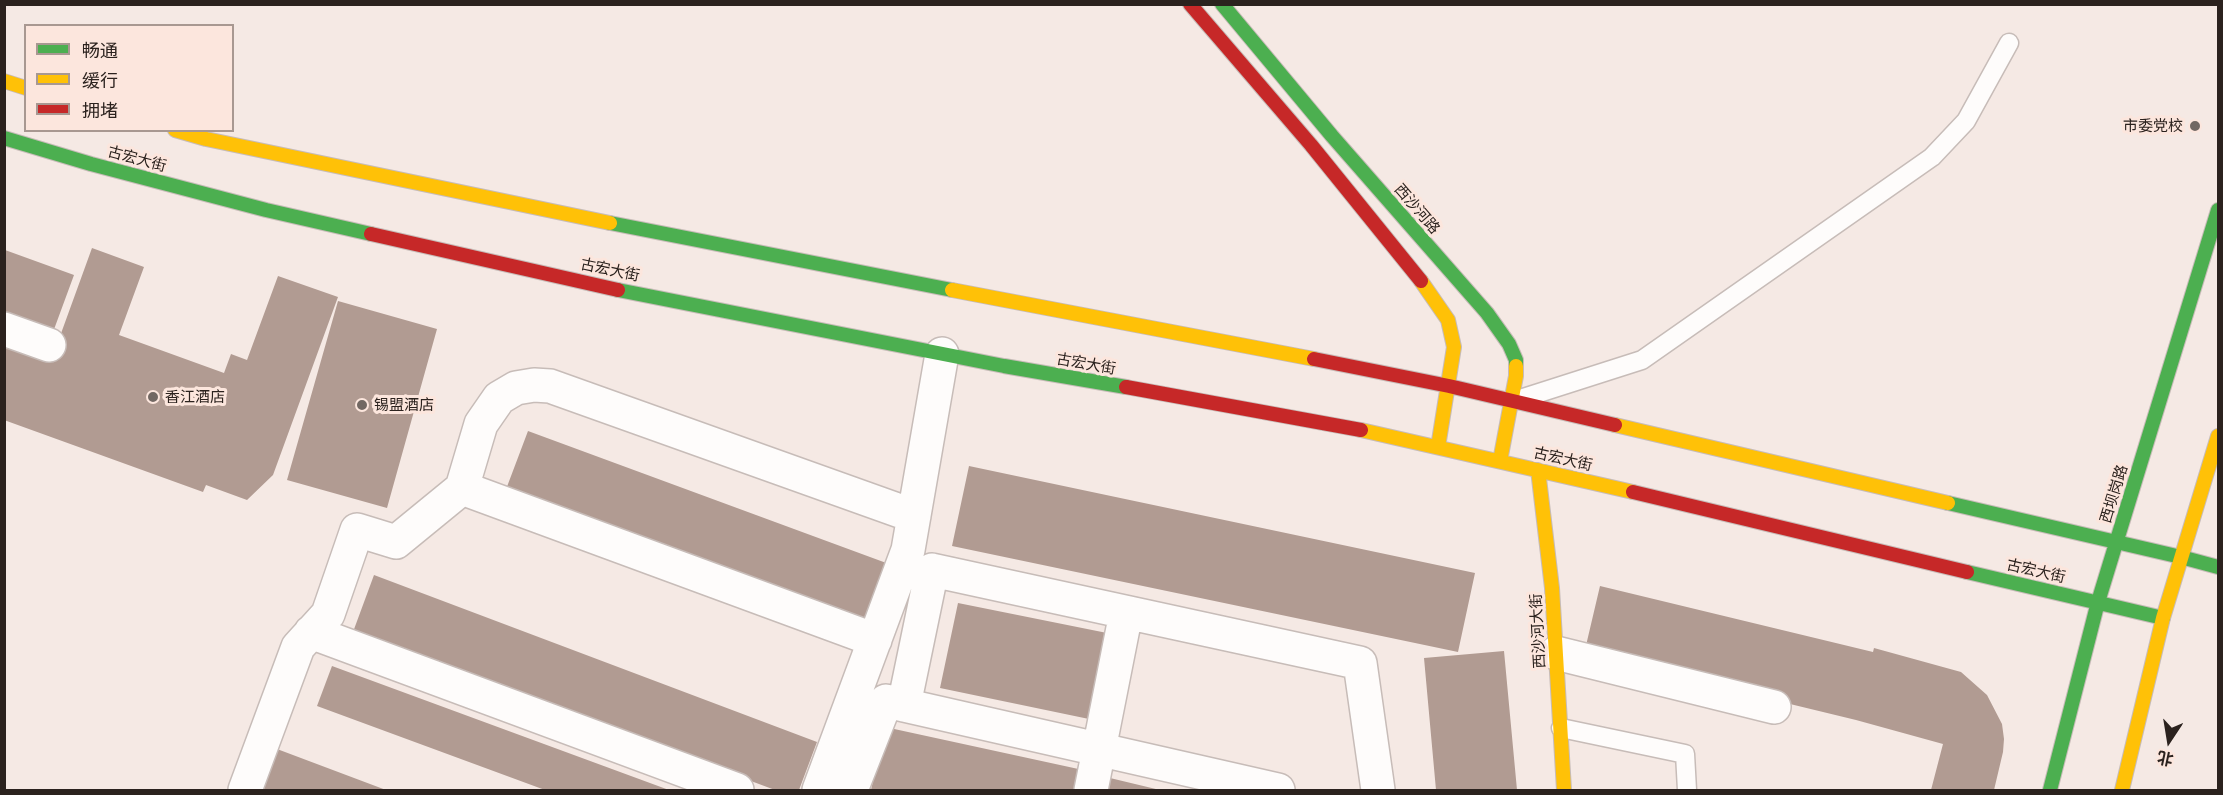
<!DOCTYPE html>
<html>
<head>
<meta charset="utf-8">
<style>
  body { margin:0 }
  #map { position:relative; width:2223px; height:795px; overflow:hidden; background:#f5e9e4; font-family:"Golos Text","Noto Sans SC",sans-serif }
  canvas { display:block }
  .frame { position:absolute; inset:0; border:6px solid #2b221e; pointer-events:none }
  .legend { position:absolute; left:24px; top:24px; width:210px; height:108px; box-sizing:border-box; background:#fce6dd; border:2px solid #a89891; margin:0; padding:8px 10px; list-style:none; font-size:18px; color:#2b221e }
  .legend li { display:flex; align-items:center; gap:12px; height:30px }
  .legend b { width:30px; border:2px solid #a89891 }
  .north { position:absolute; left:2139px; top:711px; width:60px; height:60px; -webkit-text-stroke:4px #fce6dd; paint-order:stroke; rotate:192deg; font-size:16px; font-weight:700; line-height:24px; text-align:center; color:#2b221e }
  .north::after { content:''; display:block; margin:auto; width:21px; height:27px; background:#2b221e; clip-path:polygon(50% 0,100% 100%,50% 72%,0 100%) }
</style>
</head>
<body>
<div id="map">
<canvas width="2223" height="795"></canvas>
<div class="frame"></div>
<ul class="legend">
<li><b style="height:8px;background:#4caf50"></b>畅通</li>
<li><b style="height:8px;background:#ffc107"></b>缓行</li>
<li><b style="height:8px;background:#c62828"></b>拥堵</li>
</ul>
<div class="north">北</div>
</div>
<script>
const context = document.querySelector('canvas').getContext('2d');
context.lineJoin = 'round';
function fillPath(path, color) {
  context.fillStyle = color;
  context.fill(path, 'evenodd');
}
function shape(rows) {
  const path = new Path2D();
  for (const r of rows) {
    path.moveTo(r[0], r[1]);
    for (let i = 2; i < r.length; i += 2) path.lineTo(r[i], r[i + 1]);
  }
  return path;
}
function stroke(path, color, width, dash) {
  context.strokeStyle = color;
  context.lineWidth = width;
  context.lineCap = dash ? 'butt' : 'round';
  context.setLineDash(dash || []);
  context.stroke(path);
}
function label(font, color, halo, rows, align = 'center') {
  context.font = font + ' "Golos Text","Noto Sans SC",sans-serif';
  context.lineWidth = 6;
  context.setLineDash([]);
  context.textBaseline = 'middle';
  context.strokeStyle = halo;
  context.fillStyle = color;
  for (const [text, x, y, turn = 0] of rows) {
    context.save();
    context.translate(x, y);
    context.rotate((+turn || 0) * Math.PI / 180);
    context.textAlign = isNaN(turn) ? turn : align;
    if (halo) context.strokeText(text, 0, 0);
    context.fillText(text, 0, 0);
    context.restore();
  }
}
fillPath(shape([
  [92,248,144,267,119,335,224,373,231,354,247,360,278,276,338,297,273,475,247,500,206,485,203,492,4,420,4,332,55,350],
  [5,250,74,275,49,343,5,326],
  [338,301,437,329,387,508,287,480],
  [528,431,889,564,866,626,505,492],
  [969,466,1475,573,1458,652,952,546],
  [374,575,817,742,799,790,775,790,353,632],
  [1600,586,1873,652,1874,648,1961,672,1987,695,2002,724,2004,739,2003,752,1994,790,1931,790,1943,744,1856,720,1584,654],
  [958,603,1107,633,1089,719,940,688],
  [1504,651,1517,790,1436,790,1424,658],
  [332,666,669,790,545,790,317,706],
  [885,727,1083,770,1078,790,871,790],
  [277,749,386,790,262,790],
  [1110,778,1160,790,1107,790]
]), '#b19b92');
const lane = shape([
  [1520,399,1642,360,1932,157,1966,121,2009,43],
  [1561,728,1685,754,1687,790]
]);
const street = shape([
  [4,329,49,345],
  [462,488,875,640],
  [311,632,737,790],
  [1556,653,1774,707],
  [904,705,932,570,1360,663,1378,790],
  [245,790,298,647,328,614,357,530,396,542,462,488,481,424,499,398,516,388,534,385,550,386,914,516],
  [819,790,908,550,942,354],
  [851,790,886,701,1278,790],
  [1091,790,1126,613]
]);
const fast = shape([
  [1222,4,1332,136,1487,313,1509,344,1516,360,1516,366],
  [4,138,91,164,266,210,371,234],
  [610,223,952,290],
  [618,290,1004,366,1126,387],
  [1948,503,2181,557],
  [2181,557,2218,567],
  [1967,572,2163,618],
  [2050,790,2098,602,2218,210]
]);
const slow = shape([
  [4,81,26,88],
  [175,130,206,139,610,223],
  [1421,281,1448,320,1454,347,1438,447],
  [952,290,1314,359],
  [1615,425,1948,503],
  [1361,430,1633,492],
  [1500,461,1516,376,1516,366],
  [1538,470,1552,588,1564,790],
  [2122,790,2163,618,2218,436]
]);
const jam = shape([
  [1190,4,1311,145,1421,281],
  [371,234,618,290],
  [1314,359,1449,386,1615,425],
  [1126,387,1361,430],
  [1633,492,1967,572]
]);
stroke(lane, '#c7bcb8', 21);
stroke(street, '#c7bcb8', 36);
stroke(fast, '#c7bcb8', 16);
stroke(slow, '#c7bcb8', 16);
stroke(jam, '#c7bcb8', 16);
stroke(lane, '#fefcfb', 18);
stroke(street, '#fefcfb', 33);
stroke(fast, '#4caf50', 14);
stroke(slow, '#ffc107', 14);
stroke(jam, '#c62828', 14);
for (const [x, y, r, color] of [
  [2195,126,6,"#726863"],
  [153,397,6,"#726863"],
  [362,405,6,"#726863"]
]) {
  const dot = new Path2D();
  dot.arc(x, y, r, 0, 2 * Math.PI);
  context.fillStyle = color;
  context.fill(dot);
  stroke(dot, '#fce6dd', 2);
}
label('15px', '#2b221e', '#fce6dd', [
  ["市委党校",2183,126,"right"],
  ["香江酒店",165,397],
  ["锡盟酒店",374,405]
], 'left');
label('15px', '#2b221e', '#fce6dd', [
  ["古宏大街",137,159,15],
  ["西沙河路",1417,209,49],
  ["古宏大街",610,270,12],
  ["古宏大街",1086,364,10],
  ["古宏大街",1563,459,13],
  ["西坝岗路",2114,494,-73],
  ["古宏大街",2036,571,13],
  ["西沙河大街",1538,631,-93]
]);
</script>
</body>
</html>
